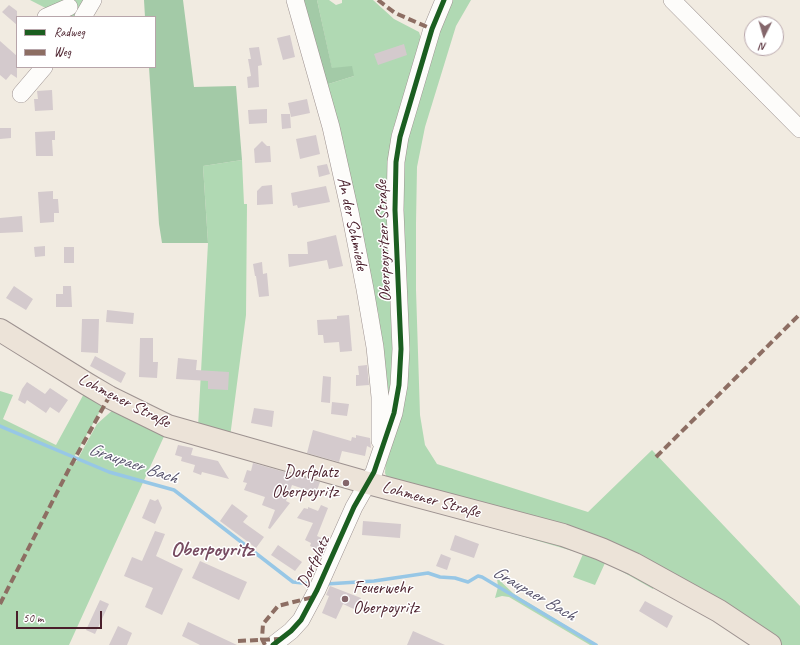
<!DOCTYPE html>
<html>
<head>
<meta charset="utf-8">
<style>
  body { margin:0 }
  #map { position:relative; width:800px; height:645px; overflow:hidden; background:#f1ebe1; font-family:Caveat,sans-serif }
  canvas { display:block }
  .legend { position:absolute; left:16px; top:16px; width:140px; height:52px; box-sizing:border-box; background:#fff; border:1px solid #b7a5aa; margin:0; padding:5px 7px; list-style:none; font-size:12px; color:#4a1f2b }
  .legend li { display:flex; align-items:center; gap:8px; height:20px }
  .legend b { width:20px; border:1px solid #b7a5aa }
  .north { position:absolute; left:744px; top:16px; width:40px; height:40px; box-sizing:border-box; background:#fff; border:1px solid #b7a5aa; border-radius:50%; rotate:185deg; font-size:11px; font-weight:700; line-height:16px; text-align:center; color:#4a1f2b }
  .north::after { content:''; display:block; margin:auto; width:14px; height:18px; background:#84666b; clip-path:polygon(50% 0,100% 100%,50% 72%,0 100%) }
  .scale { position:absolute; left:16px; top:611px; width:86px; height:18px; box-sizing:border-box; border:2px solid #4a1f2b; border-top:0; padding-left:5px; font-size:12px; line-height:14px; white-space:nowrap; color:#4a1f2b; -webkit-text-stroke:3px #fff; paint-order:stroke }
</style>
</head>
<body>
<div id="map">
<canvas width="800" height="645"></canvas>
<ul class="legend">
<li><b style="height:5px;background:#1b5e20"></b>Radweg</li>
<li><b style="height:5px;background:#8d6e63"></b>Weg</li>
</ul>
<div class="north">N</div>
<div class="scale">50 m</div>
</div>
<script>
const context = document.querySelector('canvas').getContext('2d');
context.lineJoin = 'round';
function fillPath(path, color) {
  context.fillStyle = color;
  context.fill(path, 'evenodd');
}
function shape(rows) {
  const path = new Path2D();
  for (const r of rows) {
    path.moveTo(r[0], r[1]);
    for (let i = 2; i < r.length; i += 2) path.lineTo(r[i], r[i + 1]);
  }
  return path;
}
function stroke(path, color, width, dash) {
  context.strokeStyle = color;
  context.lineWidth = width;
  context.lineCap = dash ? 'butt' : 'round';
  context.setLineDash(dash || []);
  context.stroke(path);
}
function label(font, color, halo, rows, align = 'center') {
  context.font = font + ' Caveat,sans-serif';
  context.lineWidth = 3;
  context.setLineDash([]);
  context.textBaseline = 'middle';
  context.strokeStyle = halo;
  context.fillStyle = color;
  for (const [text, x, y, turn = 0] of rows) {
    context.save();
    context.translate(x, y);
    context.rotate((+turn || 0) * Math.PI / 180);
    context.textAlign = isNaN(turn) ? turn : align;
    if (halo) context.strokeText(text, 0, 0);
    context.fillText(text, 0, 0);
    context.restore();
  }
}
fillPath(shape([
  [30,0,87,0,78,17,63,17],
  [317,0,329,0,336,5,342,3,342,0,373,0,394,19,419,32,423,44,398,122,393,128,392,164,395,290,390,413,378,311,373,309,322,86,354,76,332,69],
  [448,0,471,0,456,26,425,127,417,167,416,223,416,290,420,415,425,445,437,464,588,512,652,450,800,606,800,645,780,645,668,577,387,478,385,473,386,458,398,412,400,161],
  [242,160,244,204,247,204,246,315,230,437,198,427,208,243,203,166],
  [86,390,103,406,72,461,76,462,97,424,115,408,166,432,69,645,0,645,0,391,13,395,3,419,56,445],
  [464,515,516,528,583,554,592,558,594,553,656,583,653,589,614,567,605,563,595,585,573,577,583,554,504,531,460,519],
  [497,578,514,594,598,645,590,645,509,597,502,596,495,598,498,587]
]), '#b0d9b3');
fillPath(shape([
  [144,0,183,0,194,87,236,86,242,160,203,166,208,243,162,243,159,224,149,67,155,67,155,17,145,17],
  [298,0,317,0,332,68,352,66,354,76,322,86]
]), '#a3caa7');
stroke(shape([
  [0,426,109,472,174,490,293,582,313,584],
  [326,584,374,581,428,573,440,577,455,578,468,582,478,576,482,577,596,645]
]), '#97c7e6', 3.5);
fillPath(shape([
  [9,5,17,11,17,25,2,12],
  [290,35,295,57,283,60,277,38],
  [0,41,17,56,17,78,11,74,6,80,0,75],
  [404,44,407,55,378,65,374,54],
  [259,47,262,65,258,66,259,87,248,88,247,77,251,76,248,59,251,59,249,48],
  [52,90,53,110,35,111,34,99,38,99,37,91],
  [307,99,310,113,291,117,288,103],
  [267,109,267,123,249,124,248,110],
  [281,114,290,114,291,128,282,129],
  [0,128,11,128,11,138,0,139],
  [55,131,55,140,52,140,53,156,36,156,35,132],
  [316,135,320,154,300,159,296,139],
  [262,141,267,146,270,146,271,162,255,163,254,149],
  [327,164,330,174,319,177,317,166],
  [272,185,273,204,257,205,257,191,262,186],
  [326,186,330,202,298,208,297,205,293,206,291,193],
  [53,191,53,199,58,199,59,213,54,213,54,222,40,223,38,192],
  [22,216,23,232,0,233,0,218],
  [336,235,343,266,329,269,327,260,289,267,288,254,308,254,307,242],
  [45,246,45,256,35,257,34,247],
  [64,247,74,247,74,263,64,263],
  [262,262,263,274,267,273,269,296,259,297,256,276,255,276,253,264],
  [14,286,33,299,26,310,6,298],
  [63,286,71,286,72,307,56,307,56,294,63,294],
  [107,310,134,313,133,324,106,322],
  [349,315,352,351,340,352,339,342,324,343,323,335,318,335,317,320,337,319,337,316],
  [82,319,99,319,98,353,81,352],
  [140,338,153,338,153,362,158,362,157,378,139,377],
  [95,356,126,373,121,383,90,366],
  [178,358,197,360,196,370,229,372,228,390,208,389,208,381,176,379],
  [367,365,369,385,356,386,356,375,359,375,358,366],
  [323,376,331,377,330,403,321,402],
  [27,382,45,394,50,388,68,400,59,413,50,407,46,413,27,400,25,404,18,400,22,389],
  [332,402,349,404,347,416,331,414],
  [254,408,274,411,272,427,251,423],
  [313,430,351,441,352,437,356,438,356,435,370,438,371,448,367,446,365,456,342,451,339,462,307,453],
  [178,445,193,448,191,455,218,461,229,479,202,472,201,475,193,472,195,465,181,461,182,457,175,455],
  [253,463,320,482,316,493,292,485,286,501,290,503,270,529,268,528,275,510,262,505,265,497,244,490,247,483,243,482,247,470,251,471],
  [150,499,155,501,158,499,162,508,155,524,142,518],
  [232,504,248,516,243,522,264,537,256,548,220,521],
  [321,505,328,508,317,536,328,541,323,552,310,546,311,543,305,540,313,523,297,518,304,508,308,509,308,507,318,511],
  [363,521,401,524,400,538,362,535],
  [155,531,165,534,156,556,183,569,162,615,145,607,153,588,124,576,132,557,142,561],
  [455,535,479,544,474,558,450,550],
  [278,545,302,562,295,571,271,555],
  [441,554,451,558,447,570,436,566],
  [200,561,247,582,239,600,192,578],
  [330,586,361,598,356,610,343,604,336,619,322,613,329,596,326,595],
  [100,600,109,604,95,634,86,630],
  [645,601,673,616,667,628,639,611],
  [188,622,237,645,200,645,182,636],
  [118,626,132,633,127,645,109,645],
  [413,631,445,645,407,645]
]), '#d4cacd');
const minor = shape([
  [295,0,331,127,350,212,365,289,375,347,380,397,380,441],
  [672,0,800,129],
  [46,17,69,7],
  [83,17,93,0],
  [21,94,44,67],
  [273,645,291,631,301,620,317,590,354,507,374,472,394,413,399,385,401,349,395,210,396,162,400,137,432,29,444,0]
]);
const major = shape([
  [0,330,87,384,109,397,168,426,368,483,563,535,601,549,634,564,719,611,770,645]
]);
stroke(minor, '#9d9290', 18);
stroke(major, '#9d9290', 24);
stroke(minor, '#fdfcfa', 17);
stroke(major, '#ece3d8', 22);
stroke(shape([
  [378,0,395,13,432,29],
  [656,457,800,314],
  [0,604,69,469,109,397],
  [238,641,280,639],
  [265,645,262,639,263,624,278,606,313,597]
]), '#8d6e63', 4, [8, 4]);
stroke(shape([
  [273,645,291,631,301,620,317,590,354,507,374,472,394,413,399,385,401,349,395,210,396,162,400,137,432,29,444,0]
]), '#1b5e20', 5);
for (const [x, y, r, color] of [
  [346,483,4,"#84666b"],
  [345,599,4,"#84666b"]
]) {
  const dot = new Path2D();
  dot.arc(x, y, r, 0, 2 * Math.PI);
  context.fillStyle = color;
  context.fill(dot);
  stroke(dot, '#fff', 1.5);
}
label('17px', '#4a1f2b', '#fff', [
  ["An der Schmiede",352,224,78],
  ["Oberpoyritzer Straße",384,241,-92],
  ["Lohmener Straße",124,401,27],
  ["Lohmener Straße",431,500,15],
  ["Dorfplatz",314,562,-65]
]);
label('17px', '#4a1f2b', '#fff', [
  ["Dorfplatz",338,473],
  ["Oberpoyritz",338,493],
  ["Feuerwehr",353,589,"left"],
  ["Oberpoyritz",353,609,"left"]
], 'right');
label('italic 18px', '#58546d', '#fff', [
  ["Graupaer Bach",133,464,19],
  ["Graupaer Bach",534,594,30]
]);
label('bold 21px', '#774c61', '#fff', [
  ["Oberpoyritz",212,550]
]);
</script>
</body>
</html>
